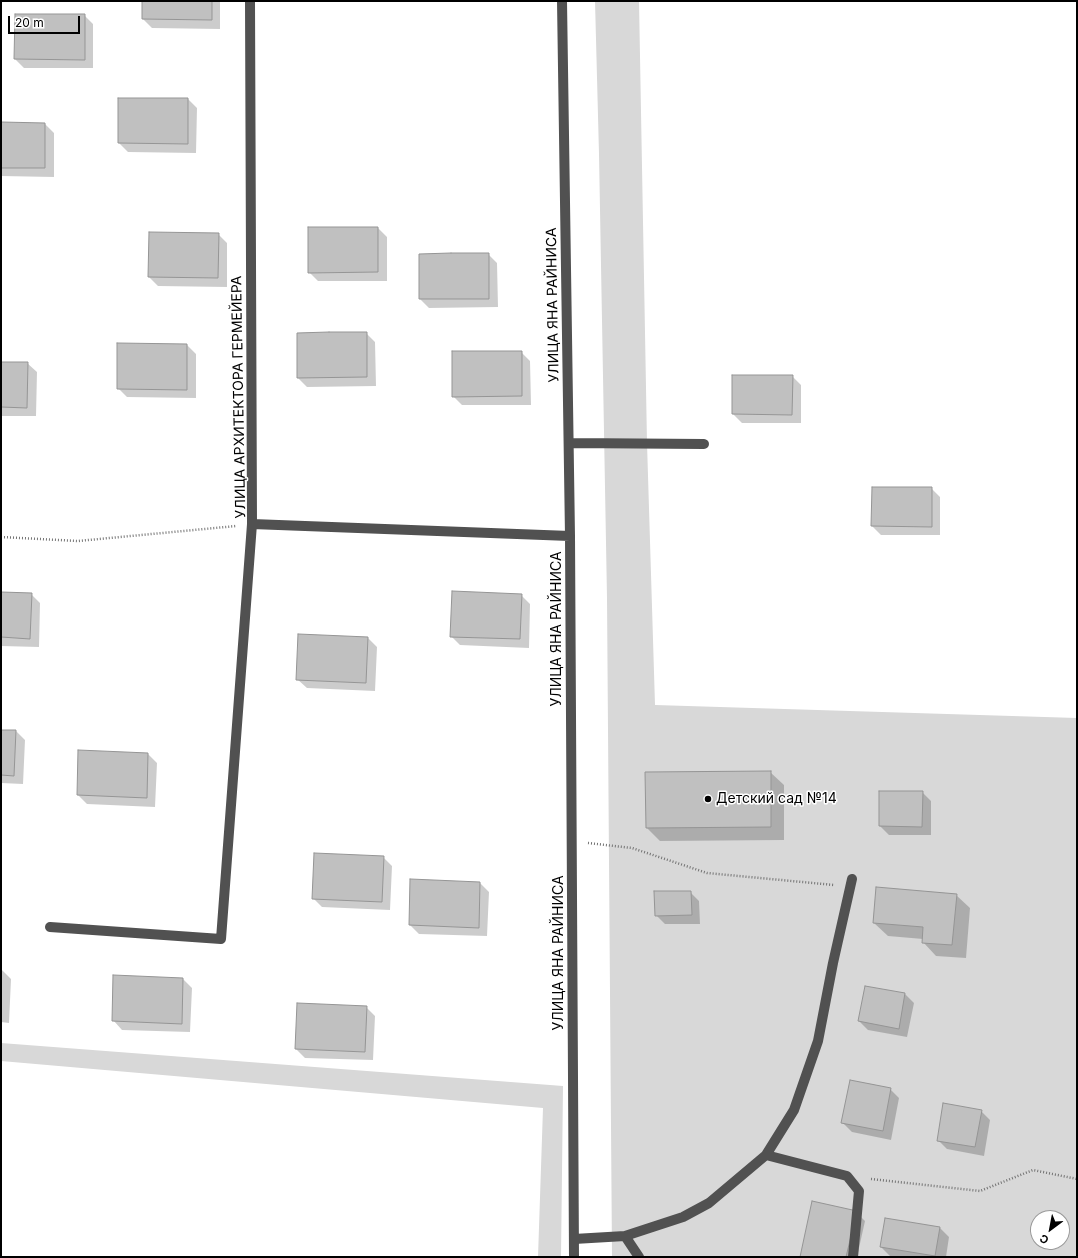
<!DOCTYPE html>
<html>
<head>
<meta charset="utf-8">
<style>
  body { margin:0 }
  #map { position:relative; width:1078px; height:1258px; overflow:hidden; background:#fff; font-family:Inter,sans-serif }
  canvas { display:block }
  .frame { position:absolute; inset:0; border:2px solid #000; pointer-events:none }
  .north { position:absolute; left:1030px; top:1210px; width:40px; height:40px; box-sizing:border-box; background:#fff; border:1px solid #999; border-radius:50%; rotate:212deg; font-size:11px; font-weight:700; line-height:16px; text-align:center; color:#000 }
  .north::after { content:''; display:block; margin:auto; width:14px; height:18px; background:#000; clip-path:polygon(50% 0,100% 100%,50% 72%,0 100%) }
  .scale { position:absolute; left:8px; top:16px; width:72px; height:18px; box-sizing:border-box; border:2px solid #000; border-top:0; padding-left:5px; font-size:12px; line-height:14px; white-space:nowrap; color:#000; -webkit-text-stroke:3px #fff; paint-order:stroke }
</style>
</head>
<body>
<div id="map">
<canvas width="1078" height="1258"></canvas>
<div class="frame"></div>
<div class="north">С</div>
<div class="scale">20 m</div>
</div>
<script>
const context = document.querySelector('canvas').getContext('2d');
context.lineJoin = 'round';
function fillPath(path, color) {
  context.fillStyle = color;
  context.fill(path, 'evenodd');
}
function shape(rows) {
  const path = new Path2D();
  for (const r of rows) {
    path.moveTo(r[0], r[1]);
    for (let i = 2; i < r.length; i += 2) path.lineTo(r[i], r[i + 1]);
  }
  return path;
}
function stroke(path, color, width, dash) {
  context.strokeStyle = color;
  context.lineWidth = width;
  context.lineCap = dash ? 'butt' : 'round';
  context.setLineDash(dash || []);
  context.stroke(path);
}
function label(font, color, halo, rows, align = 'center') {
  context.font = font + ' Inter,sans-serif';
  context.lineWidth = 3;
  context.setLineDash([]);
  context.textBaseline = 'middle';
  context.strokeStyle = halo;
  context.fillStyle = color;
  for (const [text, x, y, turn = 0] of rows) {
    context.save();
    context.translate(x, y);
    context.rotate((+turn || 0) * Math.PI / 180);
    context.textAlign = isNaN(turn) ? turn : align;
    if (halo) context.strokeText(text, 0, 0);
    context.fillText(text, 0, 0);
    context.restore();
  }
}
fillPath(shape([
  [595,1,639,1,647,443,655,705,1077,718,1077,1257,612,1257,607,598,599,154],
  [1038,1218,1062,1218,1062,1242,1038,1242],
  [1,1043,563,1086,561,1257,538,1257,543,1108,1,1061]
]), '#d8d8d8');
fillPath(shape([
  [143,1,220,1,220,29,152,28,143,19],
  [84,15,93,24,93,68,24,68,15,59],
  [188,99,197,108,196,153,128,152,119,143],
  [1,123,45,124,54,133,54,177,1,176],
  [378,228,387,237,387,281,318,281,309,272],
  [218,234,227,243,227,287,158,286,149,277],
  [488,254,497,263,498,307,429,308,420,299],
  [366,333,375,342,376,386,307,387,298,378],
  [118,344,187,345,196,354,196,398,127,397,118,388],
  [521,352,530,361,531,405,462,405,453,396],
  [1,363,27,363,37,372,36,416,1,416],
  [792,376,801,385,801,423,742,423,733,414],
  [931,488,940,497,940,535,881,535,872,526],
  [1,593,31,594,40,603,39,647,1,646],
  [521,595,530,604,529,648,460,645,451,636],
  [368,638,377,647,375,691,307,688,297,679],
  [1,731,16,731,25,740,23,784,1,783],
  [79,751,148,754,157,763,155,807,87,804,78,795],
  [770,772,784,785,784,840,660,841,647,828],
  [922,792,931,801,931,835,889,835,880,826],
  [383,857,392,866,390,910,322,907,313,898],
  [480,883,489,892,487,936,419,934,410,925],
  [690,892,699,901,700,924,665,924,656,915],
  [956,895,970,908,966,958,936,956,923,942,923,939,888,936,874,923],
  [1,969,11,979,9,1023,1,1022],
  [183,979,192,988,190,1032,122,1030,113,1020],
  [905,994,914,1003,907,1037,868,1030,859,1021],
  [366,1007,375,1016,373,1060,305,1058,296,1049],
  [890,1089,899,1098,891,1140,852,1132,843,1123],
  [981,1111,990,1120,984,1156,947,1149,938,1140],
  [856,1212,865,1221,857,1257,801,1257],
  [940,1228,949,1237,946,1257,897,1257,890,1256,881,1247]
]), '#0003');
const building = shape([
  [142,1,212,1,212,20,142,19,142,1],
  [15,14,85,14,85,60,14,59,15,14],
  [118,98,188,98,188,144,118,143,118,98],
  [1,122,45,123,45,168,1,168,1,122],
  [308,227,378,227,378,272,308,273,308,227],
  [149,232,219,233,218,278,148,277,149,232],
  [451,253,489,253,489,299,419,299,419,254,451,253],
  [329,332,367,332,367,377,297,378,297,333,329,332],
  [117,343,187,344,187,390,117,389,117,343],
  [452,351,522,351,522,396,452,397,452,351],
  [1,362,28,362,27,408,1,407,1,362],
  [732,375,793,375,792,415,732,414,732,375],
  [872,487,932,487,932,527,871,526,872,487],
  [452,591,522,594,520,639,450,637,452,591],
  [1,592,32,593,30,639,1,637,1,592],
  [298,634,368,637,366,683,296,680,298,634],
  [1,730,16,730,14,776,1,775,1,730],
  [78,750,148,753,147,798,77,795,78,750],
  [771,771,771,827,646,828,645,772,771,771],
  [879,791,923,791,922,827,879,826,879,791],
  [314,853,384,856,382,902,312,899,314,853],
  [410,879,480,882,479,928,409,925,410,879],
  [876,887,957,894,952,945,922,943,923,927,873,923,876,887],
  [654,891,691,891,692,915,655,916,654,891],
  [113,975,183,978,182,1024,112,1021,113,975],
  [865,986,905,993,899,1029,858,1021,865,986],
  [297,1003,367,1006,365,1052,295,1049,297,1003],
  [850,1080,891,1088,883,1131,841,1123,850,1080],
  [943,1103,982,1110,975,1147,937,1141,943,1103],
  [812,1201,857,1211,846,1257,800,1257,812,1201],
  [885,1218,940,1227,935,1256,880,1247,885,1218]
]);
fillPath(building, '#c0c0c0');
stroke(building, '#959595', 1);
stroke(shape([
  [1,537,78,541,236,526],
  [588,843,632,848,707,873,834,885],
  [871,1179,980,1191,1033,1170,1077,1179]
]), '#737373', 2.5, [1, 2]);
stroke(shape([
  [250,1,252,524,570,536],
  [562,1,570,536,574,1257],
  [569,443,704,444],
  [50,927,221,939,252,524],
  [766,1155,847,1176,859,1191,853,1257],
  [625,1236,639,1257],
  [574,1239,625,1236,683,1217,709,1203,766,1155,794,1110,818,1041,833,963,852,879]
]), '#515151', 10);
for (const [x, y, r, color] of [
  [708,799,4,"#000"]
]) {
  const dot = new Path2D();
  dot.arc(x, y, r, 0, 2 * Math.PI);
  context.fillStyle = color;
  context.fill(dot);
  stroke(dot, '#fff', 1.5);
}
label('14px', '#000', '#fff', [
  ["УЛИЦА ЯНА РАЙНИСА",553,305,-91],
  ["УЛИЦА АРХИТЕКТОРА ГЕРМЕЙЕРА",239,397,-91],
  ["УЛИЦА ЯНА РАЙНИСА",557,629,-90],
  ["УЛИЦА ЯНА РАЙНИСА",559,953,-90]
]);
label('14px', '#000', '#fff', [
  ["Детский сад №14",716,799]
], 'left');
</script>
</body>
</html>
